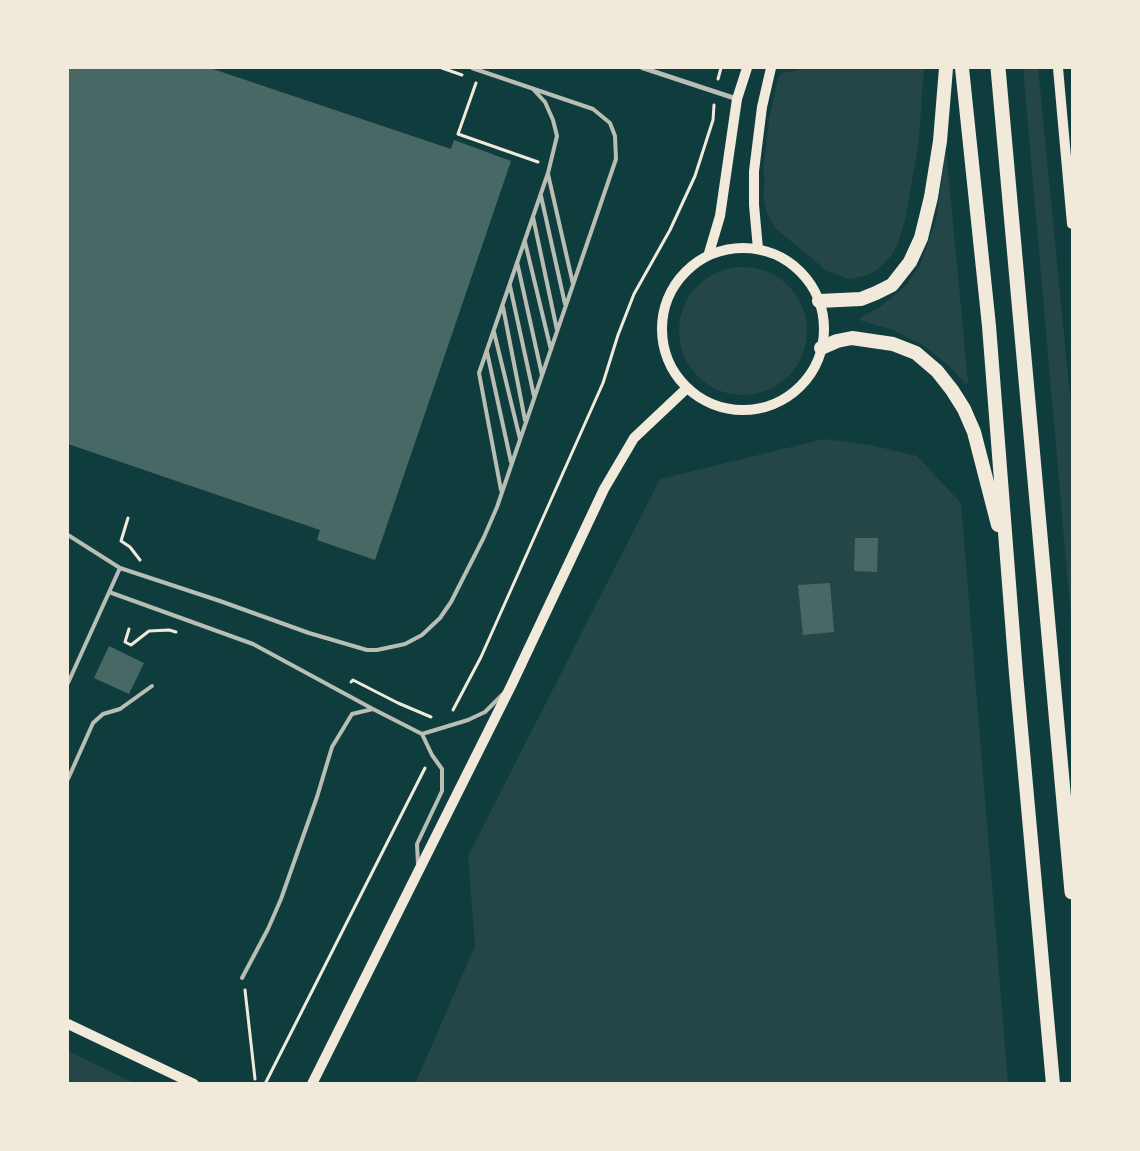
<!DOCTYPE html>
<html>
<head>
<meta charset="utf-8">
<style>
  body { margin:0 }
  #map { position:relative; width:1140px; height:1151px; overflow:hidden; background:#0f3d3e; font-family:Barlow,sans-serif }
  canvas { display:block }
  .frame { position:absolute; inset:0; border:69px solid #f1e9da; pointer-events:none }
</style>
</head>
<body>
<div id="map">
<canvas width="1140" height="1151"></canvas>
<div class="frame"></div>
</div>
<script>
const context = document.querySelector('canvas').getContext('2d');
context.lineJoin = 'round';
function fillPath(path, color) {
  context.fillStyle = color;
  context.fill(path, 'evenodd');
}
function shape(rows) {
  const path = new Path2D();
  for (const r of rows) {
    if (r.length === 3) {
      path.moveTo(r[0] + r[2], r[1]);
      path.arc(r[0], r[1], r[2], 0, 2 * Math.PI);
      continue;
    }
    path.moveTo(r[0], r[1]);
    for (let i = 2; i < r.length; i += 2) path.lineTo(r[i], r[i + 1]);
  }
  return path;
}
function stroke(path, color, width, dash) {
  context.strokeStyle = color;
  context.lineWidth = width;
  context.lineCap = dash ? 'butt' : 'round';
  context.setLineDash(dash || []);
  context.stroke(path);
}
fillPath(shape([
  [802,68,924,68,918,148,905,220,898,244,891,256,877,270,869,275,849,279,825,270,813,259,776,229,767,213,763,196,765,177,763,172,769,120,778,78,781,73,795,71],
  [1023,68,1038,68,1072,416,1072,629],
  [946,149,968,382,966,384,950,367,926,347,893,330,859,320,866,314,877,309,890,299,906,285,920,265,936,220],
  [743,331,64],
  [824,439,870,445,917,456,961,503,1008,1083,415,1084,475,946,468,856,660,479],
  [68,1051,134,1083,68,1083]
]), '#244646');
fillPath(shape([
  [68,68,210,68,451,149,454,140,511,161,375,560,317,540,320,530,68,444],
  [855,538,878,538,877,572,854,571],
  [830,583,834,632,803,635,798,585],
  [109,646,144,663,129,694,94,678]
]), '#486865');
stroke(shape([
  [442,68,462,75],
  [718,79,721,68],
  [476,83,458,134,538,162],
  [128,518,121,541,130,547,140,560],
  [129,629,125,642,131,645,149,631,169,630,176,632],
  [351,682,353,680,398,703,431,717],
  [453,710,481,657,587,419,603,383,618,335,634,294,670,230,695,176,713,120,714,105],
  [245,990,255,1079],
  [265,1084,425,768]
]), '#f1e9da', 3);
stroke(shape([
  [548,174,573,284],
  [541,196,565,304],
  [533,217,557,330],
  [525,242,551,350],
  [517,262,542,375],
  [510,286,534,396],
  [503,307,525,420],
  [494,332,520,439],
  [487,352,511,462],
  [501,490,479,373,548,173,557,136,553,120,545,102,533,89],
  [68,535,120,568,220,601,309,633,367,650,377,650,405,644,422,635,440,618,451,602,484,537,497,507,616,159,615,136,610,123,593,109,472,68],
  [109,592,253,644,373,709],
  [68,683,120,568],
  [422,734,468,720,485,712,503,694],
  [68,779,93,723,103,714,120,709,152,686],
  [242,978,268,929,281,899,317,797,332,747,352,714,373,709,422,734,432,755,442,769,442,791,417,844,418,864]
]), '#b8beb3', 4);
stroke(shape([
  [643,68,737,99]
]), '#b8beb3', 5);
stroke(shape([
  [1058,68,1072,224],
  [743,329,81],
  [758,249,754,205,754,171,762,107,771,68],
  [709,253,720,216,737,99,747,68],
  [68,1024,194,1084],
  [312,1084,511,686,604,489,634,438,687,388]
]), '#f1e9da', 10);
stroke(shape([
  [962,68,989,326,1016,674,1053,1084],
  [819,301,861,299,876,293,892,285,910,262,921,238,931,197,940,141,946,68],
  [821,348,837,341,852,338,893,344,916,353,937,371,952,390,964,409,974,432,998,525]
]), '#f1e9da', 14);
stroke(shape([
  [998,68,1072,892]
]), '#f1e9da', 15);
</script>
</body>
</html>
